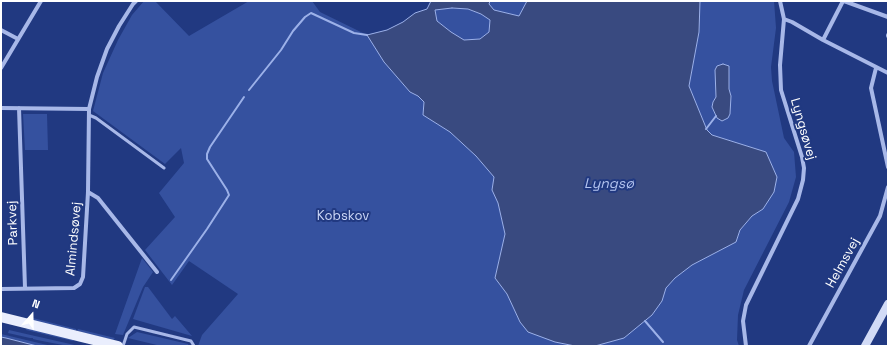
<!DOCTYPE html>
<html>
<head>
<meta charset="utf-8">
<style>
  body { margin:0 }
  #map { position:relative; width:889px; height:347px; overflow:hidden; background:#213981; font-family:"Space Grotesk",sans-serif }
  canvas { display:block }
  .frame { position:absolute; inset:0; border:2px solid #fff; pointer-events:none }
  .north { position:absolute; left:12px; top:295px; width:40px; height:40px; -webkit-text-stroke:3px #213981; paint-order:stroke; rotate:20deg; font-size:11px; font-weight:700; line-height:16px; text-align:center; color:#fff }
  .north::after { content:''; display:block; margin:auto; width:14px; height:18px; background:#fff; clip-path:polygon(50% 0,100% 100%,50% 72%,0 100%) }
</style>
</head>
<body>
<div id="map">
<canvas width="889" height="347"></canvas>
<div class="frame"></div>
<div class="north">N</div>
</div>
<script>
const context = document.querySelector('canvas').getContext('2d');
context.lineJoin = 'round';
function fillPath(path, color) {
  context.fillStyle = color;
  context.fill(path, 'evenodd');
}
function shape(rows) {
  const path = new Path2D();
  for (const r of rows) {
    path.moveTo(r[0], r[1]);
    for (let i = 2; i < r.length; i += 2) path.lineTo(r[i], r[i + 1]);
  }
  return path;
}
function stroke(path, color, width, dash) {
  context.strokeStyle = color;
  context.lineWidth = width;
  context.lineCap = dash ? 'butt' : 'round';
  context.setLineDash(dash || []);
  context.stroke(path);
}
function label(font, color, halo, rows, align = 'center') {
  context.font = font + ' "Space Grotesk",sans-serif';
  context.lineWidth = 4;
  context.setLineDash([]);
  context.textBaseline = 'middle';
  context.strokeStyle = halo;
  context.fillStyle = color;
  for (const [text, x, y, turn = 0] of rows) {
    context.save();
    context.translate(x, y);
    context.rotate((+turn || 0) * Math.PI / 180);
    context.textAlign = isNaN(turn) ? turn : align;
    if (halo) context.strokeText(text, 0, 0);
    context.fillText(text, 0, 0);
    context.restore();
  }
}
fillPath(shape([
  [144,1,155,1,189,36,249,1,312,1,320,12,367,35,384,62,410,92,418,96,424,102,423,115,450,132,476,156,494,177,492,190,498,203,505,234,495,278,507,294,520,322,555,342,575,346,198,346,202,335,238,294,189,261,172,285,145,250,175,217,159,193,184,163,181,148,165,164,93,111,103,73,118,40,132,15],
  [490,1,527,1,519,16,494,10,489,4],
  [700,1,774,1,776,28,771,67,772,81,784,138,794,152,796,177,789,202,744,290,738,315,737,340,739,346,595,346,624,338,652,315,662,301,666,288,675,278,692,265,736,242,740,230,752,216,763,209,766,152,712,135,707,130,689,86,699,32],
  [729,66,729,89,731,96,730,114,717,118,712,107,713,102,716,97,716,78],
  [452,8,467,9,481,14,490,20,489,32,480,39,464,40,451,32,437,21,435,9],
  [23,114,47,114,48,150,25,150],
  [142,258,153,272,143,287,123,335,115,334],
  [145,287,148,287,172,319,175,316,192,336,133,319],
  [29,317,76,329,76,331,28,320],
  [27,328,74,339,73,341,26,330],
  [78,329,115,338,113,340,77,331],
  [9,330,35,336,79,346,68,346,37,340,33,339,33,338,30,338,8,333],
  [137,332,188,344,189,346,161,346,128,338],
  [1,334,43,344,52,346,37,346,1,337]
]), '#35519f');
const water = shape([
  [431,1,490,1,489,4,494,10,519,16,527,1,700,1,699,32,689,86,707,130,712,135,766,152,777,177,774,192,763,209,752,216,740,230,736,242,692,265,675,278,666,288,662,301,652,315,624,338,595,346,575,346,555,342,528,332,520,322,507,294,495,278,505,234,498,203,492,190,494,177,476,156,450,132,423,115,424,102,418,96,410,92,384,62,367,35,387,30,403,22,415,13,427,9,431,1],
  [452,8,468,9,481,14,490,20,489,32,480,39,464,40,451,32,437,21,435,10,452,8],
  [723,64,729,66,729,89,731,96,730,114,728,118,722,121,717,118,712,107,713,102,716,97,715,70,717,66,723,64],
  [1,337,6,338,37,346,1,346,1,337]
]);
fillPath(water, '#394a80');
stroke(water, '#9cb1e9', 1);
stroke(shape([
  [249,90,281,50,293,31,305,17,311,13,354,33,367,35],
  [706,129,716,116],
  [171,280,207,229,229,195,227,190,207,159,207,154,210,147,244,97],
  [645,321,663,342]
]), '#9cb1e9', 2);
stroke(shape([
  [89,115,96,118,164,168],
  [123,346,127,334,134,327,191,341,194,346]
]), '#a8b8e8', 3);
stroke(shape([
  [844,1,888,17],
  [784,19,792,22,823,40,888,73],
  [1,30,18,39],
  [888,36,888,35],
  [823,40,843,1],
  [1,68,41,1],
  [876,68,871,88,888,167],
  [1,108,89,109],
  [19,108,25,288],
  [88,192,98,198,157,272],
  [1,289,74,288,80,284,83,277,88,192,89,109,97,77,107,49,119,26,133,4,136,1],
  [746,346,743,321,746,305,798,199,803,180,804,168,802,157,781,90,780,65,784,19,780,1],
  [809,346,880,216,888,187]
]), '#a8b8e8', 4);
stroke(shape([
  [865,346,888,304]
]), '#d2dbf6', 8);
stroke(shape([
  [1,317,118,346]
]), '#eaeefd', 10);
label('13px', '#fff', '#213981', [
  ["Lyngsøvej",803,129,74],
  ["Parkvej",13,223,-92],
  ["Almindsøvej",74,239,-85],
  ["Helmsvej",843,263,-61]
]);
label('13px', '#ccd7f6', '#213981', [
  ["Kobskov",343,216]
]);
label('italic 14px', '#b3c3ef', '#213981', [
  ["Lyngsø",609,184]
]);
</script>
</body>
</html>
